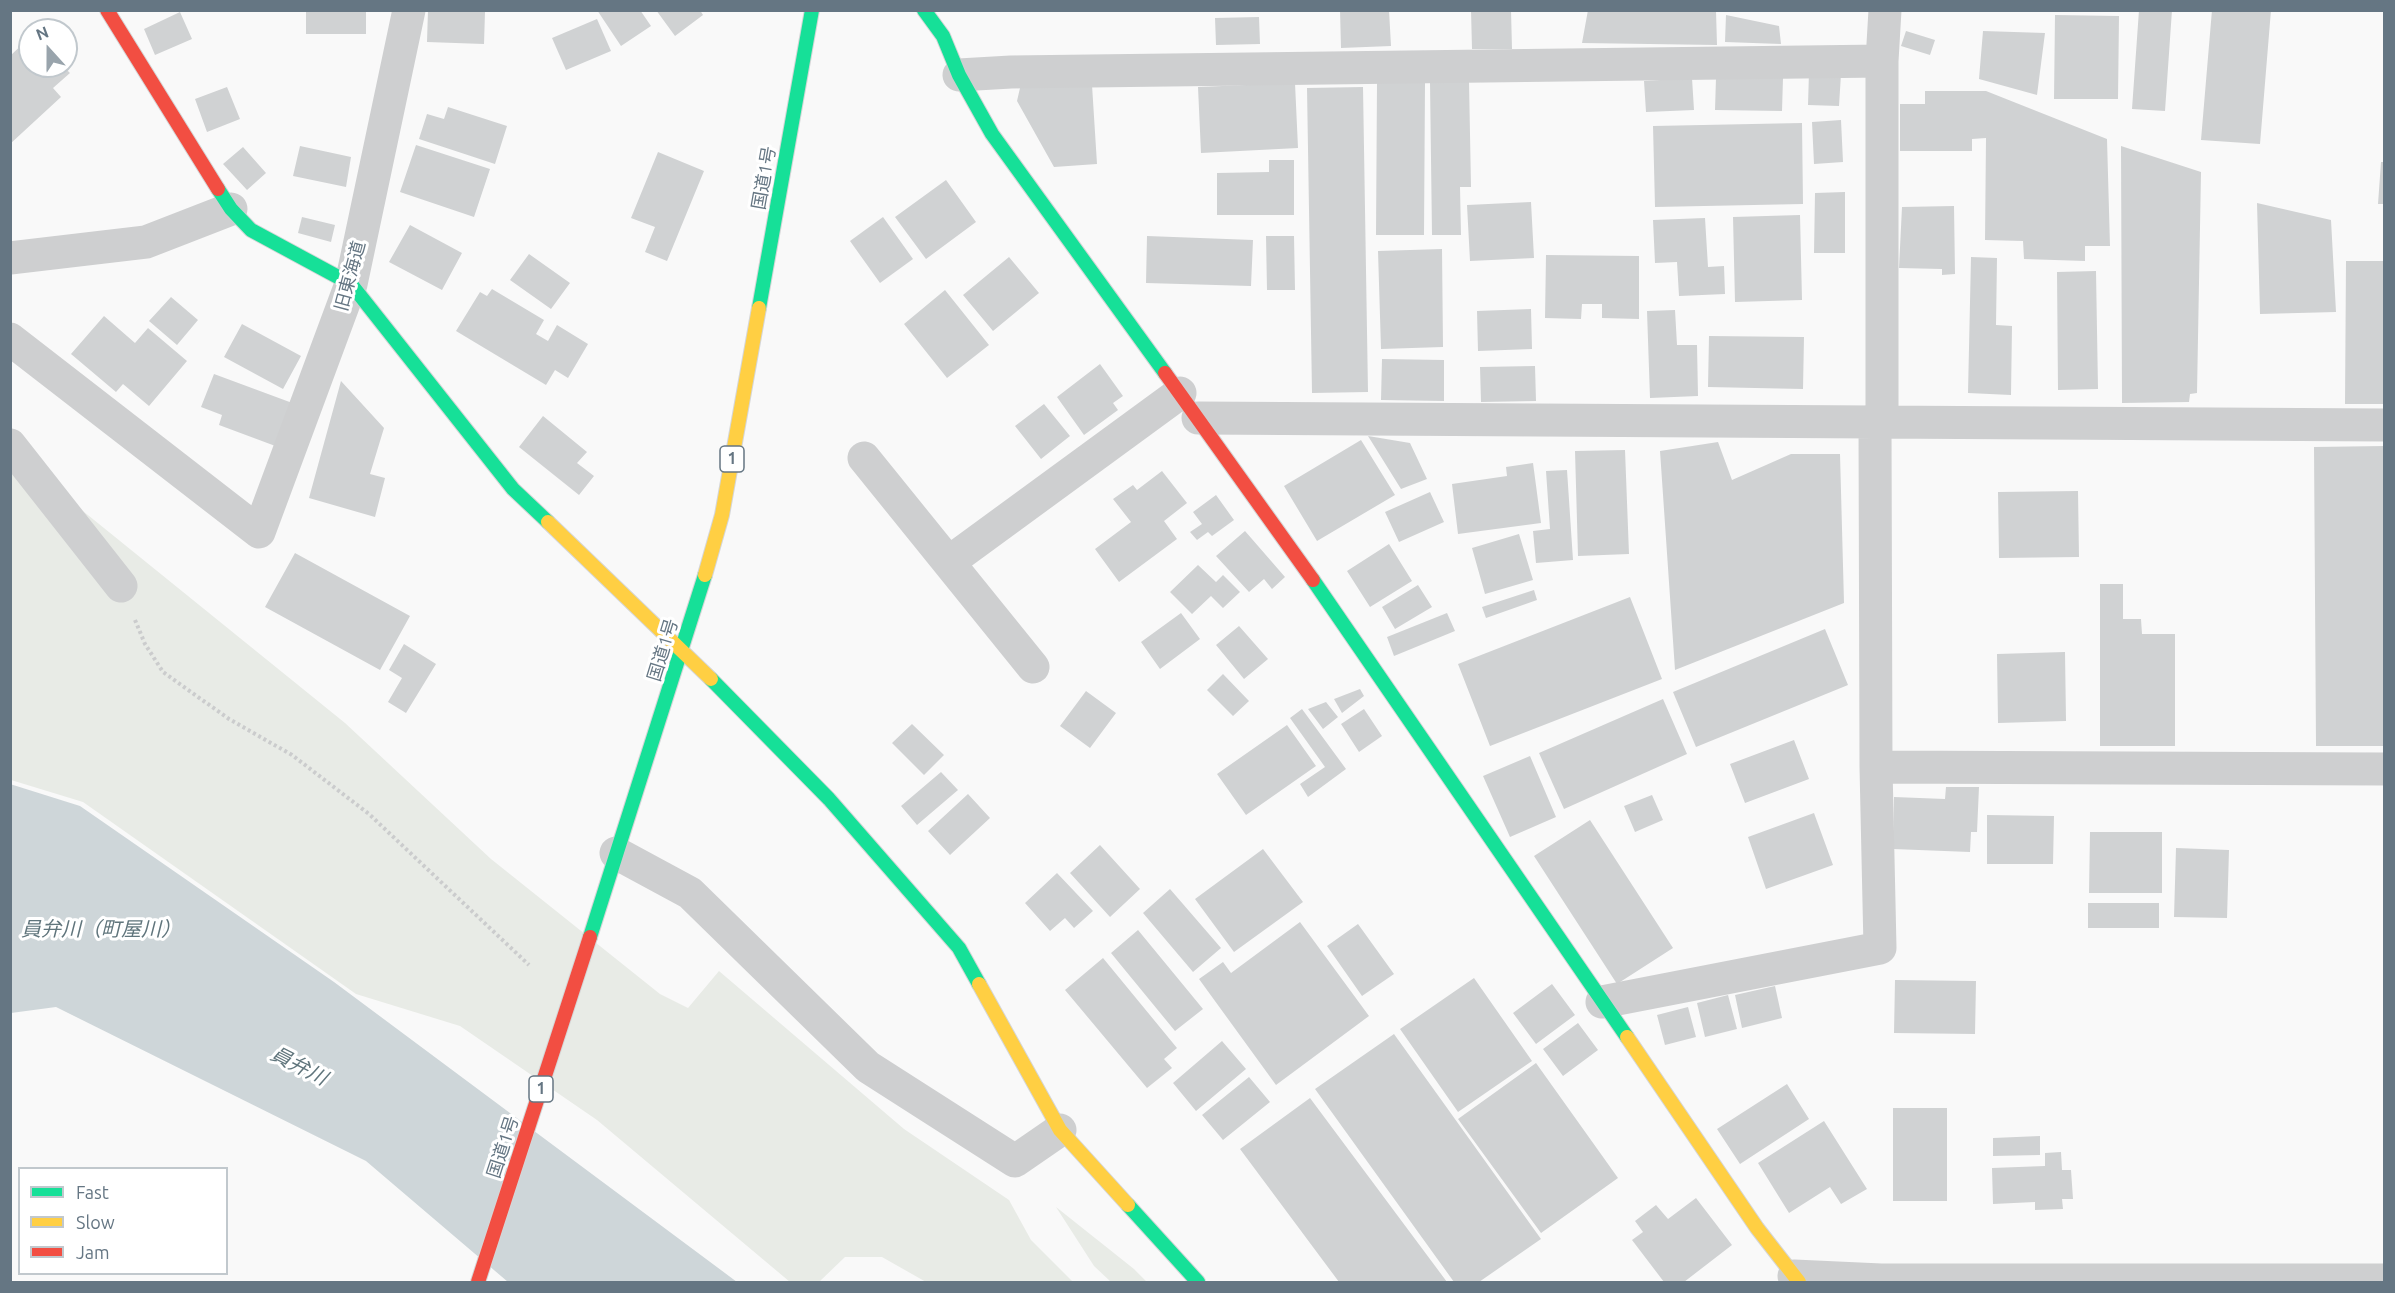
<!DOCTYPE html>
<html>
<head>
<meta charset="utf-8">
<style>
  body { margin:0 }
  #map { position:relative; width:2395px; height:1293px; overflow:hidden; background:#f9f9f9; font-family:Ubuntu,sans-serif }
  canvas { display:block }
  .frame { position:absolute; inset:0; border:12px solid #657683; pointer-events:none }
  .legend { position:absolute; left:18px; top:1167px; width:210px; height:108px; box-sizing:border-box; background:#fff; border:2px solid #c1c8cd; margin:0; padding:8px 10px; list-style:none; font-size:18px; color:#657683 }
  .legend li { display:flex; align-items:center; gap:12px; height:30px }
  .legend b { width:30px; border:2px solid #c1c8cd }
  .north { position:absolute; left:18px; top:18px; width:60px; height:60px; box-sizing:border-box; background:#fff; border:2px solid #c1c8cd; border-radius:50%; rotate:339deg; font-size:16px; font-weight:700; line-height:24px; text-align:center; color:#657683 }
  .north::after { content:''; display:block; margin:auto; width:21px; height:27px; background:#99a4ac; clip-path:polygon(50% 0,100% 100%,50% 72%,0 100%) }
</style>
</head>
<body>
<div id="map">
<canvas width="2395" height="1293"></canvas>
<div class="frame"></div>
<ul class="legend">
<li><b style="height:8px;background:#16e098"></b>Fast</li>
<li><b style="height:8px;background:#ffcf43"></b>Slow</li>
<li><b style="height:8px;background:#f24e42"></b>Jam</li>
</ul>
<div class="north">N</div>
</div>
<script>
const context = document.querySelector('canvas').getContext('2d');
context.lineJoin = 'round';
function fillPath(path, color) {
  context.fillStyle = color;
  context.fill(path, 'evenodd');
}
function shape(rows) {
  const path = new Path2D();
  for (const r of rows) {
    path.moveTo(r[0], r[1]);
    for (let i = 2; i < r.length; i += 2) path.lineTo(r[i], r[i + 1]);
  }
  return path;
}
function stroke(path, color, width, dash) {
  context.strokeStyle = color;
  context.lineWidth = width;
  context.lineCap = dash ? 'butt' : 'round';
  context.setLineDash(dash || []);
  context.stroke(path);
}
function label(font, color, halo, rows, align = 'center') {
  context.font = font + ' Ubuntu,"Noto Sans JP",sans-serif';
  context.lineWidth = 6;
  context.setLineDash([]);
  context.textBaseline = 'middle';
  context.strokeStyle = halo;
  context.fillStyle = color;
  for (const [text, x, y, turn = 0] of rows) {
    context.save();
    context.translate(x, y);
    context.rotate((+turn || 0) * Math.PI / 180);
    context.textAlign = isNaN(turn) ? turn : align;
    if (halo) context.strokeText(text, 0, 0);
    context.fillText(text, 0, 0);
    context.restore();
  }
}
fillPath(shape([
  [10,452,345,723,491,859,660,994,688,1008,719,971,904,1129,1009,1200,1031,1240,1073,1282,926,1282,882,1257,845,1257,819,1282,790,1282,597,1120,460,1026,356,994,83,802,11,780],
  [1056,1207,1134,1269,1147,1282,1111,1282,1094,1266]
]), '#e8ebe6');
fillPath(shape([
  [10,784,80,806,334,982,737,1282,508,1282,366,1161,56,1007,11,1013]
]), '#ced6d9');
fillPath(shape([
  [306,10,366,10,366,34,306,34],
  [428,10,485,12,484,44,427,42],
  [597,10,640,10,651,26,621,46],
  [656,10,700,10,703,15,675,36],
  [1340,10,1389,10,1391,46,1341,48],
  [1471,10,1511,10,1512,49,1472,49],
  [1588,10,1716,11,1717,45,1582,43],
  [2139,10,2172,10,2165,111,2132,109],
  [2212,10,2271,10,2260,144,2201,140],
  [180,12,192,39,155,55,144,29],
  [1726,15,1779,26,1781,44,1725,42],
  [2055,15,2119,16,2118,99,2054,99],
  [1259,17,1260,44,1216,45,1215,18],
  [597,19,611,51,566,70,552,38],
  [1906,31,1935,40,1930,55,1901,46],
  [1983,31,2045,33,2037,95,1979,79],
  [30,37,30,66,63,66,70,73,53,88,61,97,10,144,10,56],
  [1809,72,1841,74,1839,106,1808,105],
  [1692,78,1694,110,1646,112,1644,81],
  [1716,78,1783,78,1782,111,1715,110],
  [1469,81,1471,187,1460,187,1461,235,1432,235,1430,82],
  [1295,83,1298,148,1201,153,1198,87],
  [1377,83,1425,83,1424,235,1376,235],
  [1092,85,1097,164,1054,167,1017,101,1020,88],
  [227,87,240,119,207,132,195,99],
  [1363,87,1368,392,1312,393,1307,88],
  [1925,91,1986,91,2107,139,2110,246,2085,246,2085,261,2024,259,2023,241,1985,240,1986,138,1972,139,1972,151,1900,151,1900,104,1925,104],
  [448,107,507,126,495,164,419,139,427,114,444,119],
  [1841,120,1843,162,1814,164,1812,122],
  [1802,123,1803,204,1655,207,1653,126],
  [416,145,490,169,474,217,400,192],
  [300,146,351,157,346,187,293,176],
  [2121,146,2201,172,2197,393,2190,394,2189,402,2122,403],
  [243,147,266,173,247,190,223,164],
  [658,152,704,171,667,261,645,252,655,227,631,218],
  [1269,160,1294,160,1294,215,1217,215,1217,173,1269,172],
  [2381,162,2384,162,2384,204,2378,204],
  [946,180,976,222,926,259,895,217],
  [1845,192,1845,253,1814,253,1815,193],
  [1531,202,1534,258,1470,261,1467,205],
  [2257,203,2331,220,2336,312,2260,314],
  [1954,206,1955,274,1942,275,1942,269,1899,268,1902,207],
  [1800,215,1802,300,1735,302,1733,217],
  [302,217,335,225,331,242,298,233],
  [883,217,913,259,880,283,850,241],
  [1705,218,1708,267,1724,266,1725,294,1679,296,1677,262,1655,263,1653,220],
  [410,225,462,253,442,290,389,262],
  [1147,236,1253,240,1251,286,1146,283],
  [1266,236,1294,236,1295,290,1267,290],
  [1442,249,1443,347,1381,349,1378,251],
  [529,254,570,283,551,309,510,280],
  [1546,255,1639,256,1639,319,1602,318,1602,304,1582,304,1581,319,1545,318],
  [1009,257,1039,293,993,331,963,295],
  [1971,257,1997,258,1996,325,2012,326,2011,395,1968,393],
  [2346,261,2384,261,2384,404,2345,404],
  [2096,271,2098,389,2058,390,2057,272],
  [492,289,544,320,536,334,548,341,557,325,588,344,568,378,555,370,546,385,456,331,480,292,487,296],
  [945,290,989,345,947,378,904,324],
  [171,297,198,320,177,345,149,321],
  [1531,309,1532,349,1478,351,1477,311],
  [1675,310,1677,345,1697,345,1698,396,1650,398,1647,311],
  [104,316,135,343,148,328,187,361,149,406,123,384,116,392,71,354],
  [242,324,301,356,283,389,224,357],
  [1709,336,1804,337,1803,389,1708,387],
  [1382,359,1444,360,1444,401,1381,400],
  [1100,364,1123,396,1113,403,1118,410,1084,435,1057,397],
  [1535,366,1536,401,1481,402,1480,367],
  [214,374,295,404,278,447,219,425,222,415,201,407],
  [341,381,384,428,370,474,385,478,375,517,309,498],
  [1044,404,1070,436,1041,459,1015,426],
  [543,416,587,452,577,463,594,476,579,495,519,447],
  [1368,436,1410,443,1427,479,1401,489],
  [1361,440,1395,495,1317,541,1284,486],
  [1718,442,1732,480,1791,454,1840,454,1844,603,1675,670,1660,451],
  [2384,446,2384,746,2316,746,2314,447],
  [1625,450,1629,554,1578,556,1575,451],
  [1533,463,1541,523,1458,534,1452,484,1507,476,1506,467],
  [1567,470,1573,560,1536,563,1533,531,1550,529,1546,471],
  [1162,471,1187,503,1164,521,1177,539,1119,582,1095,549,1131,522,1113,499,1133,485,1137,490],
  [2078,491,2079,557,1999,558,1998,492],
  [1430,492,1444,522,1399,542,1385,512],
  [1216,495,1234,520,1212,536,1208,532,1197,540,1190,532,1202,524,1193,512],
  [1245,531,1285,577,1272,589,1264,579,1249,592,1216,556],
  [1519,534,1533,580,1485,594,1472,548],
  [1389,544,1412,581,1370,607,1347,571],
  [295,553,410,616,380,670,265,607],
  [1198,565,1216,582,1223,575,1240,592,1223,608,1211,596,1192,614,1170,592],
  [2100,584,2123,584,2123,619,2141,619,2142,634,2175,634,2175,746,2100,746],
  [1418,585,1432,607,1395,629,1382,607],
  [1534,590,1537,600,1486,618,1482,607],
  [1630,597,1662,679,1490,746,1458,664],
  [1181,613,1200,639,1160,669,1141,642],
  [1447,613,1455,631,1394,656,1387,637],
  [1239,626,1268,659,1244,679,1216,645],
  [1825,629,1848,685,1696,747,1673,692],
  [404,644,436,664,406,713,388,702,402,678,389,670],
  [2065,652,2066,721,1998,723,1997,654],
  [1223,674,1249,701,1233,716,1207,690],
  [1360,689,1364,696,1342,713,1334,699],
  [1086,691,1116,713,1090,748,1060,726],
  [1663,699,1687,754,1564,809,1539,753],
  [1326,702,1338,717,1323,729,1308,709],
  [1302,709,1346,769,1308,797,1300,784,1325,767,1290,718],
  [1364,709,1382,736,1359,752,1341,724],
  [912,724,944,755,924,775,892,743],
  [1287,725,1316,766,1246,815,1217,774],
  [1794,740,1809,779,1745,803,1730,764],
  [1530,756,1556,817,1510,837,1483,776],
  [941,772,958,790,917,825,901,806],
  [1946,787,1979,787,1977,832,1971,832,1970,852,1893,849,1894,797,1945,799],
  [968,794,990,818,950,855,928,831],
  [1652,795,1663,820,1635,832,1624,806],
  [1814,813,1833,865,1766,889,1748,837],
  [1987,815,2054,816,2053,864,1987,864],
  [1590,820,1673,948,1617,984,1534,856],
  [2090,832,2162,832,2162,893,2089,893],
  [1100,845,1140,889,1110,917,1070,873],
  [2176,848,2229,850,2227,918,2174,917],
  [1263,849,1303,902,1234,952,1195,899],
  [1057,873,1093,911,1074,928,1065,918,1050,931,1025,903],
  [1170,889,1221,948,1193,972,1143,913],
  [2088,903,2159,903,2159,928,2088,928],
  [1300,922,1369,1016,1276,1085,1199,979,1223,962,1231,973],
  [1358,924,1394,974,1362,996,1327,946],
  [1138,930,1203,1009,1175,1031,1111,953],
  [1103,958,1177,1048,1164,1059,1172,1068,1147,1088,1065,990],
  [1474,978,1532,1061,1458,1112,1400,1029],
  [1895,980,1976,981,1975,1034,1894,1033],
  [1552,984,1575,1015,1536,1044,1513,1013],
  [1775,986,1782,1018,1742,1028,1735,995],
  [1728,995,1737,1029,1705,1037,1697,1003],
  [1688,1007,1696,1037,1665,1045,1657,1015],
  [1578,1023,1598,1050,1563,1076,1543,1049],
  [1394,1034,1541,1239,1479,1282,1454,1282,1315,1089],
  [1222,1041,1246,1069,1196,1111,1173,1083],
  [1536,1063,1618,1178,1541,1233,1458,1119],
  [1249,1077,1270,1102,1223,1140,1202,1115],
  [1787,1084,1809,1119,1740,1164,1717,1129],
  [1310,1098,1447,1282,1339,1282,1240,1149],
  [1893,1108,1947,1108,1947,1201,1893,1201],
  [1824,1121,1867,1189,1841,1204,1830,1187,1789,1213,1758,1163],
  [2040,1136,2040,1155,1993,1156,1993,1138],
  [2061,1152,2062,1170,2071,1170,2073,1199,2062,1199,2063,1209,2035,1210,2035,1202,1993,1204,1992,1168,2045,1166,2045,1153],
  [1696,1198,1732,1245,1684,1282,1664,1282,1632,1240,1643,1232,1635,1221,1656,1205,1668,1219]
]), '#d0d2d3');
const fast = shape([
  [924,10,943,36,959,75,992,134,1165,373],
  [218,189,231,209,251,230,351,284,513,489,548,522],
  [759,308,812,10],
  [1313,580,1627,1037],
  [711,679,829,799,959,948,979,984],
  [590,937,705,575],
  [1128,1205,1198,1282]
]);
const slow = shape([
  [548,522,711,679],
  [705,575,722,515,759,308],
  [979,984,1060,1130,1128,1205],
  [1627,1037,1757,1228,1799,1282]
]);
const jam = shape([
  [107,10,218,189],
  [1165,373,1313,580],
  [478,1282,590,937]
]);
stroke(fast, '#d5d6d7', 16);
stroke(slow, '#d5d6d7', 16);
stroke(jam, '#d5d6d7', 16);
stroke(shape([
  [135,620,145,644,163,672,229,719,292,755,369,814,529,965]
]), '#cbcccd', 4, [3, 3]);
stroke(shape([
  [959,75,1011,72,1882,61],
  [10,258,146,242,231,209],
  [10,339,259,532,351,284,409,10],
  [1198,418,2384,425],
  [1882,423,1882,61,1885,10],
  [10,445,121,586],
  [864,458,1033,667],
  [949,562,1180,393],
  [1876,767,2384,769],
  [616,853,690,893,868,1067,1015,1161,1060,1130],
  [1602,1002,1880,948,1876,767,1875,423],
  [1794,1276,1881,1280,2384,1280]
]), '#cecfd0', 33);
stroke(fast, '#16e098', 14);
stroke(slow, '#ffcf43', 14);
stroke(jam, '#f24e42', 14);
for (const [x, y, w] of [
  [732,459,24],
  [541,1089,24]
]) {
  const box = new Path2D();
  box.roundRect(x - w / 2, y - 13, w, 26, 4.5);
  context.fillStyle = '#fff';
  context.fill(box);
  stroke(box, '#657683', 1.5);
}
label('bold 16px', '#657683', null, [
  ["1",732,459],
  ["1",541,1089]
]);
label('18px', '#657683', '#fff', [
  ["国道1号",764,178,-80],
  ["旧東海道",350,276,-75],
  ["国道1号",663,650,-73],
  ["国道1号",503,1147,-72]
]);
label('italic 20px', '#60757c', '#fff', [
  ["員弁川（町屋川）",101,929],
  ["員弁川",299,1066,27]
]);
</script>
</body>
</html>
